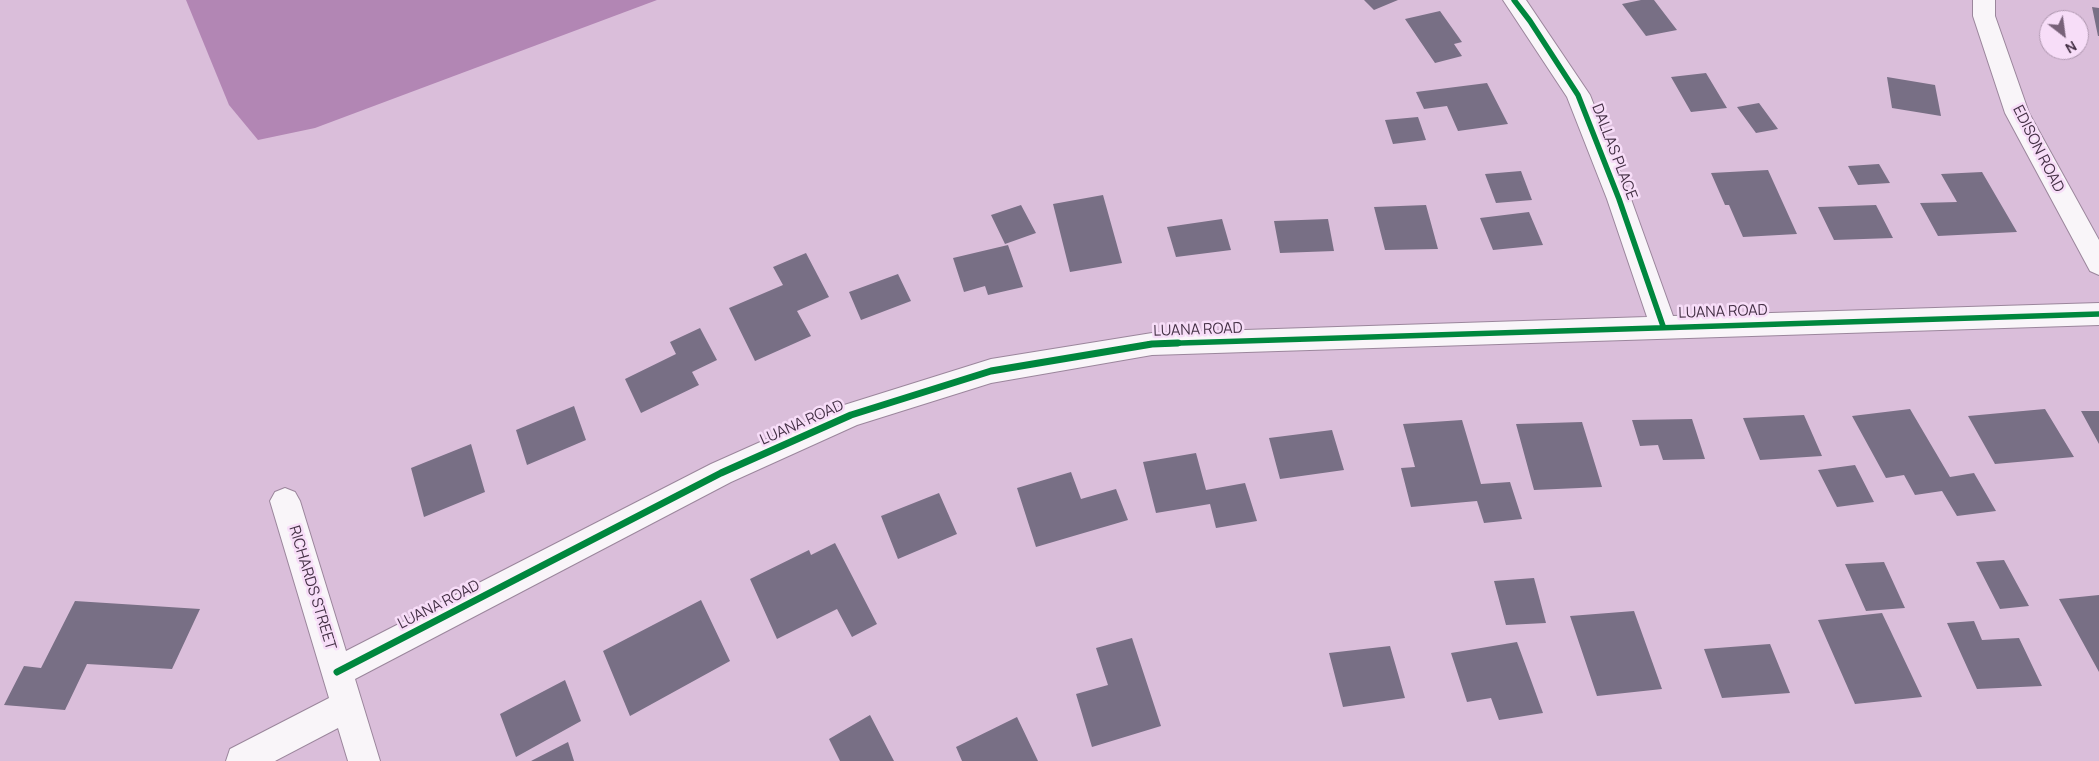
<!DOCTYPE html>
<html>
<head>
<meta charset="utf-8">
<style>
  body { margin:0 }
  #map { position:relative; width:2099px; height:761px; overflow:hidden; background:#dabeda; font-family:Manrope,sans-serif }
  canvas { display:block }
  .north { position:absolute; left:2039px; top:10px; width:50px; height:50px; box-sizing:border-box; background:#f7ddf8; border:1px solid #af98b0; border-radius:50%; rotate:150deg; font-size:14px; font-weight:700; line-height:20px; text-align:center; color:#443045 }
  .north::after { content:''; display:block; margin:auto; width:18px; height:22px; background:#786279; clip-path:polygon(50% 0,100% 100%,50% 72%,0 100%) }
</style>
</head>
<body>
<div id="map">
<canvas width="2099" height="761"></canvas>
<div class="north">N</div>
</div>
<script>
const context = document.querySelector('canvas').getContext('2d');
context.lineJoin = 'round';
function fillPath(path, color) {
  context.fillStyle = color;
  context.fill(path, 'evenodd');
}
function shape(rows) {
  const path = new Path2D();
  for (const r of rows) {
    path.moveTo(r[0], r[1]);
    for (let i = 2; i < r.length; i += 2) path.lineTo(r[i], r[i + 1]);
  }
  return path;
}
function stroke(path, color, width, dash) {
  context.strokeStyle = color;
  context.lineWidth = width;
  context.lineCap = dash ? 'butt' : 'round';
  context.setLineDash(dash || []);
  context.stroke(path);
}
function label(font, color, halo, rows, align = 'center') {
  context.font = font + ' Manrope,sans-serif';
  context.lineWidth = 5;
  context.setLineDash([]);
  context.textBaseline = 'middle';
  context.strokeStyle = halo;
  context.fillStyle = color;
  for (const [text, x, y, turn = 0] of rows) {
    context.save();
    context.translate(x, y);
    context.rotate((+turn || 0) * Math.PI / 180);
    context.textAlign = isNaN(turn) ? turn : align;
    if (halo) context.strokeText(text, 0, 0);
    context.fillText(text, 0, 0);
    context.restore();
  }
}
fillPath(shape([
  [186,0,657,0,315,128,258,140,229,105]
]), '#b286b4');
fillPath(shape([
  [1364,0,1398,0,1374,10],
  [1641,0,1654,0,1677,30,1646,36,1622,4],
  [2092,7,2099,8,2099,36,2098,36],
  [1440,11,1462,42,1454,44,1462,56,1435,63,1405,19],
  [1706,73,1727,108,1691,112,1671,77],
  [1887,77,1935,85,1941,116,1892,108],
  [1487,83,1508,124,1458,131,1447,106,1424,109,1416,92],
  [1759,103,1778,129,1756,133,1737,107],
  [1418,117,1426,140,1393,144,1385,120],
  [1879,164,1890,183,1858,185,1848,166],
  [1768,170,1797,234,1743,237,1729,205,1725,205,1711,173],
  [1521,171,1532,200,1496,203,1485,174],
  [1982,172,2017,232,1938,236,1920,203,1957,202,1941,174],
  [1103,195,1122,263,1070,272,1053,204],
  [1021,205,1036,233,1005,244,991,215],
  [1426,205,1438,249,1385,250,1374,207],
  [1876,205,1893,238,1834,240,1818,207],
  [1529,212,1543,245,1493,250,1480,218],
  [1222,219,1231,250,1176,257,1167,227],
  [1328,219,1334,251,1280,253,1274,221],
  [1008,245,1023,287,988,295,985,286,964,292,953,258],
  [806,253,829,297,797,311,811,336,755,361,729,308,783,285,773,267],
  [898,274,911,301,861,320,849,292],
  [700,328,717,360,692,372,699,385,641,413,625,379,676,354,670,342],
  [574,406,586,440,527,465,516,430],
  [1910,409,1950,477,1974,473,1996,511,1957,516,1942,491,1915,495,1904,475,1886,478,1852,416],
  [2045,409,2074,457,1995,464,1968,416],
  [2081,411,2099,411,2099,444],
  [1804,415,1822,456,1760,460,1743,418],
  [1692,419,1705,459,1663,460,1658,445,1640,446,1632,420],
  [1462,420,1481,484,1510,482,1522,519,1484,523,1477,501,1411,507,1401,468,1415,467,1403,424],
  [1582,422,1602,487,1534,490,1516,424],
  [1332,430,1344,470,1280,479,1269,438],
  [471,444,485,492,424,517,411,468],
  [1196,453,1206,490,1245,483,1257,521,1216,528,1210,504,1156,513,1143,462],
  [1855,465,1874,502,1837,507,1818,470],
  [1071,472,1081,499,1116,489,1128,520,1036,547,1017,488],
  [939,493,957,534,898,559,881,516],
  [835,543,877,624,852,637,837,609,777,639,750,579,809,550,811,555],
  [2004,560,2029,606,2000,609,1976,562],
  [1884,562,1905,608,1866,611,1845,564],
  [1534,578,1546,623,1506,625,1494,581],
  [2099,595,2099,672,2059,599],
  [701,600,730,661,630,716,603,651],
  [75,601,200,609,172,669,87,664,65,710,4,705,24,666,41,668],
  [1634,611,1662,689,1597,696,1570,616],
  [1882,613,1922,697,1855,704,1818,620],
  [1974,621,1982,640,2019,638,2042,686,1977,689,1947,623],
  [1132,638,1161,726,1092,747,1076,694,1108,685,1096,648],
  [1517,642,1543,713,1499,720,1491,698,1467,702,1451,653],
  [1770,644,1790,693,1722,698,1704,649],
  [1390,646,1405,698,1343,707,1329,653],
  [565,680,581,721,516,757,500,714],
  [870,715,894,761,840,761,829,739],
  [1017,717,1038,761,962,761,956,747],
  [568,742,574,761,531,761]
]), '#786f85');
const minor = shape([
  [1503,0,1526,0,1590,95,1631,199,1673,316,2099,303,2099,325,1152,355,991,383,857,425,731,482,355,679,380,761,348,761,338,728,275,761,226,761,230,749,329,698,270,501,275,492,285,488,295,492,300,501,346,651,711,464,841,406,991,359,1152,333,1647,317,1607,199,1567,97,1503,0],
  [1973,0,1995,0,1995,16,2029,113,2099,240,2099,275,2090,271,2005,113,1973,16,1973,0]
]);
stroke(minor, '#9b869c', 2);
fillPath(minor, '#f9f5f9');
stroke(shape([
  [1514,0,1530,21,1578,95,1619,199,1663,326],
  [1149,344,2099,314]
]), '#00873e', 5.5);
stroke(shape([
  [337,672,721,473,851,415,991,371,1152,344,1178,343]
]), '#00873e', 7);
label('15px', '#443045', '#f7ddf8', [
  ["EDISON ROAD",2038,149,63],
  ["DALLAS PLACE",1614,152,69],
  ["LUANA ROAD",1723,312,-2],
  ["LUANA ROAD",1198,330,-2],
  ["LUANA ROAD",802,423,-24],
  ["RICHARDS STREET",312,588,73],
  ["LUANA ROAD",439,605,-27]
]);
</script>
</body>
</html>
